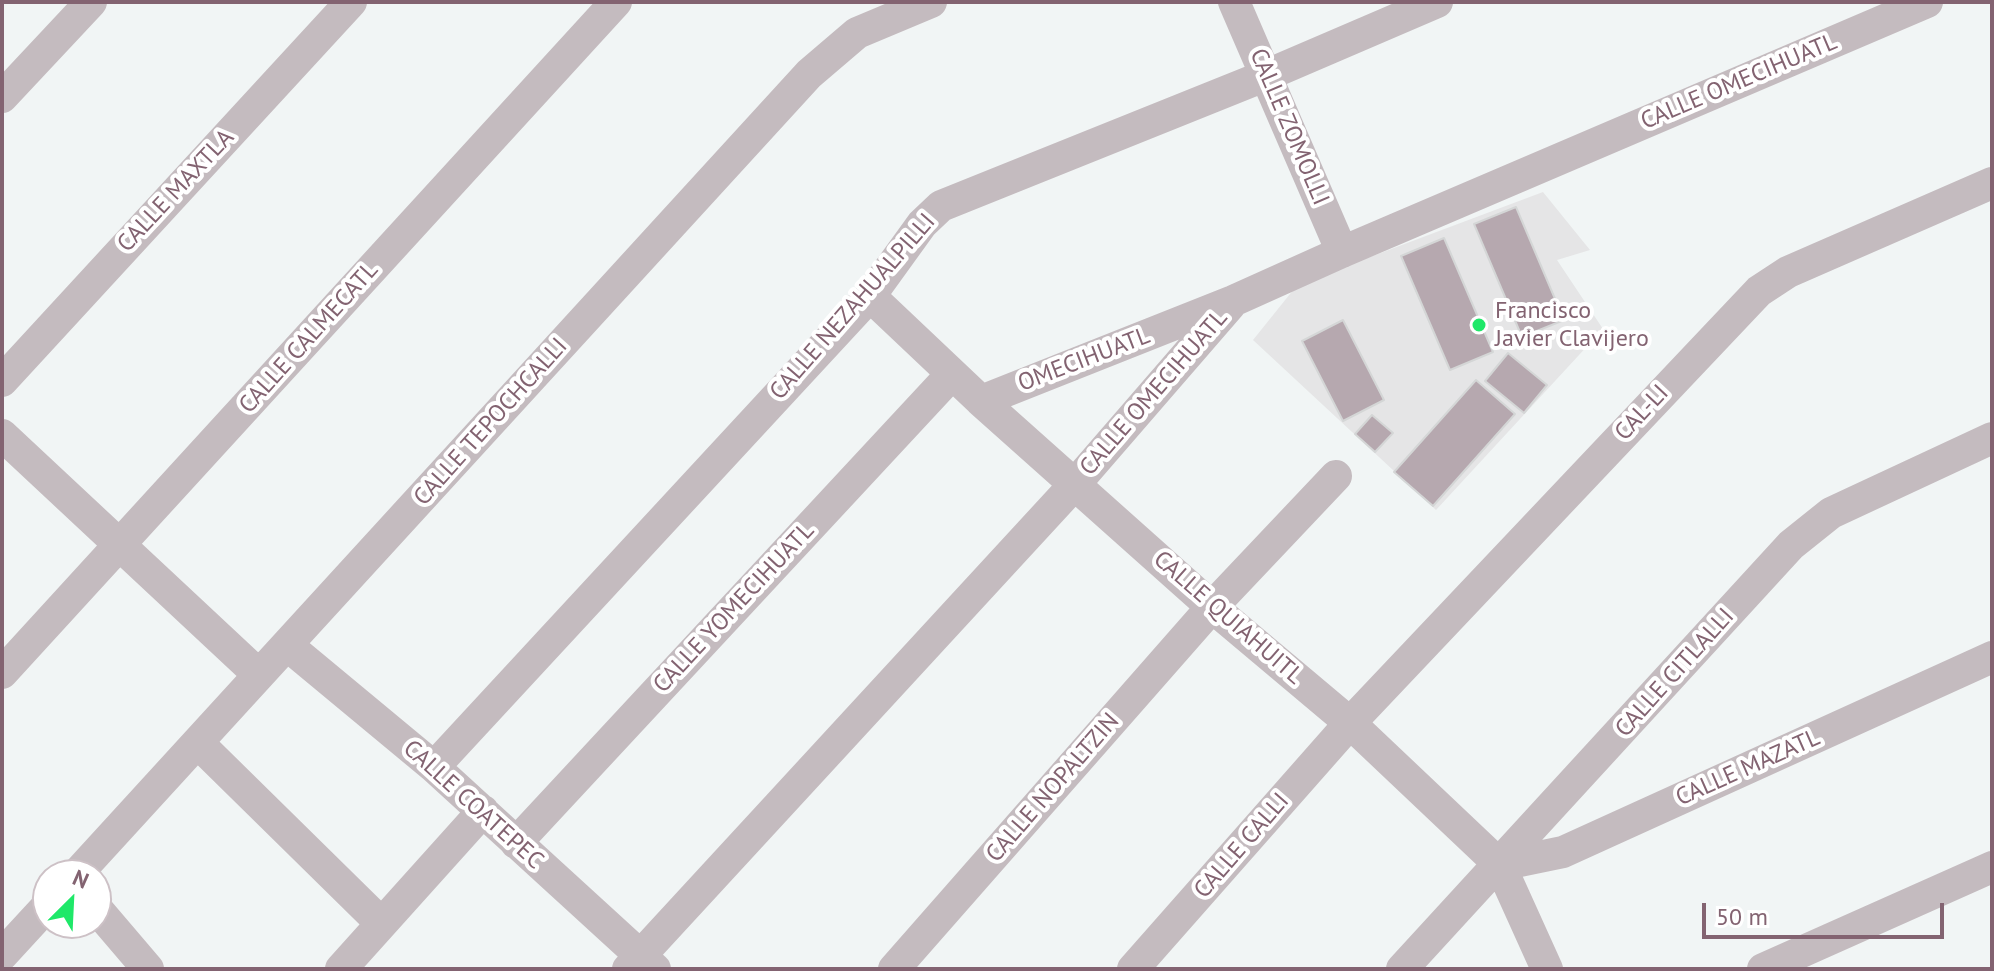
<!DOCTYPE html>
<html>
<head>
<meta charset="utf-8">
<style>
  body { margin:0 }
  #map { position:relative; width:1994px; height:971px; overflow:hidden; background:#f1f5f5; font-family:"PT Sans",sans-serif }
  canvas { display:block }
  .frame { position:absolute; inset:0; border:4px solid #836371; pointer-events:none }
  .north { position:absolute; left:32px; top:859px; width:80px; height:80px; box-sizing:border-box; background:#fff; border:2px solid #cdc1c6; border-radius:50%; rotate:24deg; font-size:22px; font-weight:700; line-height:32px; text-align:center; color:#836371 }
  .north::after { content:''; display:block; margin:auto; width:28px; height:36px; background:#1fe869; clip-path:polygon(50% 0,100% 100%,50% 72%,0 100%) }
  .scale { position:absolute; left:1702px; top:903px; width:242px; height:36px; box-sizing:border-box; border:4px solid #836371; border-top:0; padding-left:10px; font-size:24px; line-height:28px; white-space:nowrap; color:#836371; -webkit-text-stroke:6px #fff; paint-order:stroke }
</style>
</head>
<body>
<div id="map">
<canvas width="1994" height="971"></canvas>
<div class="frame"></div>
<div class="north">N</div>
<div class="scale">50 m</div>
</div>
<script>
const context = document.querySelector('canvas').getContext('2d');
context.lineJoin = 'round';
function fillPath(path, color) {
  context.fillStyle = color;
  context.fill(path, 'evenodd');
}
function shape(rows) {
  const path = new Path2D();
  for (const r of rows) {
    path.moveTo(r[0], r[1]);
    for (let i = 2; i < r.length; i += 2) path.lineTo(r[i], r[i + 1]);
  }
  return path;
}
function stroke(path, color, width, dash) {
  context.strokeStyle = color;
  context.lineWidth = width;
  context.lineCap = dash ? 'butt' : 'round';
  context.setLineDash(dash || []);
  context.stroke(path);
}
function label(font, color, halo, rows, align = 'center') {
  context.font = font + ' "PT Sans",sans-serif';
  context.lineWidth = 8;
  context.setLineDash([]);
  context.textBaseline = 'middle';
  context.strokeStyle = halo;
  context.fillStyle = color;
  for (const [text, x, y, turn = 0] of rows) {
    context.save();
    context.translate(x, y);
    context.rotate((+turn || 0) * Math.PI / 180);
    context.textAlign = isNaN(turn) ? turn : align;
    if (halo) context.strokeText(text, 0, 0);
    context.fillText(text, 0, 0);
    context.restore();
  }
}
fillPath(shape([
  [1543,192,1590,250,1557,260,1603,329,1436,510,1253,340,1298,284]
]), '#e5e5e6');
const building = shape([
  [1516,207,1564,320,1522,337,1474,224,1516,207],
  [1444,238,1493,352,1450,370,1401,256,1444,238],
  [1343,320,1384,400,1343,421,1302,341,1343,320],
  [1508,353,1547,385,1524,413,1485,381,1508,353],
  [1476,380,1515,414,1433,506,1394,472,1476,380],
  [1372,415,1393,433,1375,452,1355,434,1372,415]
]);
fillPath(building, '#b6a8af');
stroke(building, '#d4d6d6', 2);
stroke(shape([
  [1234,2,1342,252],
  [2,97,91,2],
  [870,296,981,401,1212,607,1350,723,1500,865,1547,969],
  [2,381,351,2],
  [981,401,1233,301,1342,252,1927,2],
  [2,435,259,675],
  [287,645,434,767,655,969],
  [2,673,616,2],
  [198,743,381,923],
  [434,767,870,296,922,224,941,206,1267,75,1437,2],
  [516,843,952,374],
  [1500,865,1563,852,1992,657],
  [76,875,809,74,857,33,931,2],
  [96,908,148,969],
  [2,955,48,905],
  [341,969,483,811],
  [628,969,1075,484,1230,305],
  [894,969,1212,607,1336,476],
  [1133,969,1350,723,1759,291,1788,272,1992,183],
  [1402,969,1791,545,1831,513,1992,438],
  [1763,969,1992,867]
]), '#c4bbbf', 32);
for (const [x, y, r, color] of [
  [1479,325,8,"#1fe869"]
]) {
  const dot = new Path2D();
  dot.arc(x, y, r, 0, 2 * Math.PI);
  context.fillStyle = color;
  context.fill(dot);
  stroke(dot, '#fff', 3);
}
label('24px', '#836371', '#fff', [
  ["CALLE OMECIHUATL",1739,82,-23],
  ["CALLE ZOMOLLI",1289,127,67],
  ["CALLE MAXTLA",176,191,-47],
  ["CALLE NEZAHUALPILLI",853,307,-49],
  ["CALLE CALMECATL",309,338,-48],
  ["OMECIHUATL",1084,360,-21],
  ["CALLE OMECIHUATL",1154,393,-49],
  ["CAL-LI",1642,413,-47],
  ["CALLE TEPOCHCALLI",491,422,-48],
  ["CALLE YOMECIHUATL",734,608,-47],
  ["CALLE QUIAHUITL",1228,618,41],
  ["CALLE CITLALLI",1675,673,-48],
  ["CALLE MAZATL",1748,768,-24],
  ["CALLE NOPALTZIN",1053,788,-49],
  ["CALLE COATEPEC",473,805,42],
  ["CALLE CALLI",1242,846,-49]
]);
label('24px', '#836371', '#fff', [
  ["Francisco",1495,311],
  ["Javier Clavijero",1495,339]
], 'left');
</script>
</body>
</html>
